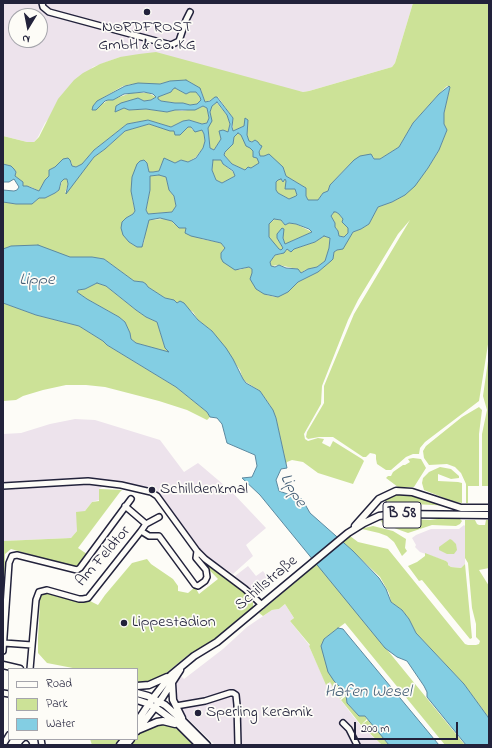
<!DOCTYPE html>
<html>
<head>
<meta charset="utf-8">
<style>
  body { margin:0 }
  #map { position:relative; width:492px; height:748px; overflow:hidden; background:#fdfcf7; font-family:"Indie Flower",sans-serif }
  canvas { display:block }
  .frame { position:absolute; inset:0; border:4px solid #22223b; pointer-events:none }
  .legend { position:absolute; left:8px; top:668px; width:130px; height:72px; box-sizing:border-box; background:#fdfcf7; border:1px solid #a5a5ac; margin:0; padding:5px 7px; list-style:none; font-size:12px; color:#22223b }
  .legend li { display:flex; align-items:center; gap:8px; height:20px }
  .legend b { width:20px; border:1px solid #a5a5ac }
  .north { position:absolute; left:8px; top:8px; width:40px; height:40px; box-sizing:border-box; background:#fdfcf7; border:1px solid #a5a5ac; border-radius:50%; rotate:190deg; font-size:11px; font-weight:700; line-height:16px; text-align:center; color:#22223b }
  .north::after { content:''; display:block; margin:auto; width:14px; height:18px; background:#22223b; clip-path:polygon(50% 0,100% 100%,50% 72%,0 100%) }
  .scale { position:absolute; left:354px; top:722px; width:104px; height:18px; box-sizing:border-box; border:2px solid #22223b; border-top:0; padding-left:5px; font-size:12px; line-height:14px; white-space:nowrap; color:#22223b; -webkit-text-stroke:3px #fdfcf7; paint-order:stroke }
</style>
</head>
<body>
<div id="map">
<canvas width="492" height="748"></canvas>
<div class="frame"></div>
<ul class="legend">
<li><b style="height:5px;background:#fdfcf7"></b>Road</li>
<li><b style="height:11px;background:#cce297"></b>Park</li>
<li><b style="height:11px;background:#83cee3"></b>Water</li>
</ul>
<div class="north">N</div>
<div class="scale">200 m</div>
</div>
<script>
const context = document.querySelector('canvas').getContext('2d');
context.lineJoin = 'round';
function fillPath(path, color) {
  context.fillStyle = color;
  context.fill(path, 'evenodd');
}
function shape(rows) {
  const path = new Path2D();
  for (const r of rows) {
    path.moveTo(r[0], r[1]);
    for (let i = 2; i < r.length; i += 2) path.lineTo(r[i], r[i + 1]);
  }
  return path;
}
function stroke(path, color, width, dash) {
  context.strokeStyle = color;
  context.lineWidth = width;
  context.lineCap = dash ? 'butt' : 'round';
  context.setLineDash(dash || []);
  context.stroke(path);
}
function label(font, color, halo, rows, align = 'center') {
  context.font = font + ' "Indie Flower",sans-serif';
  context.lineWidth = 3.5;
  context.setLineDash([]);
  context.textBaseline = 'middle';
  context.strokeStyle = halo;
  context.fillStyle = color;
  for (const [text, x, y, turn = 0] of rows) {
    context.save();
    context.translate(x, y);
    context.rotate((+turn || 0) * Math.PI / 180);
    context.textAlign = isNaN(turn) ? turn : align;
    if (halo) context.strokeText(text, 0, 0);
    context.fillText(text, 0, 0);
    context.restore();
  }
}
fillPath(shape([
  [3,3,413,3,395,63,392,67,309,91,303,92,120,57,93,67,45,123,38,137,34,142,27,142,3,136],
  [16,16,40,16,40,40,16,40],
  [75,419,95,420,160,440,184,472,198,463,231,491,266,528,246,545,253,556,233,574,202,553,161,495,152,489,112,481,99,489,99,500,92,502,85,511,77,531,71,538,3,541,3,434,21,433,50,424],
  [464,525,465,526,465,564,461,568,451,567,448,565,446,561,420,552,415,547,416,545,412,538,416,535,431,529,459,529],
  [248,566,256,576,263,571,270,581,257,594,235,576],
  [285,604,294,618,290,621,310,646,309,646,326,684,330,682,338,694,337,695,353,716,362,727,382,745,215,745,190,721,184,714,176,696,175,683,178,679,182,677,184,679,223,649,247,627,272,610,279,609]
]), '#ede3ec');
fillPath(shape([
  [413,3,489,3,489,338,479,401,425,442,420,448,419,454,413,454,406,457,391,470,386,470,377,464,376,459,376,455,375,454,370,453,366,457,363,457,333,437,319,437,308,439,306,437,307,432,324,403,324,386,354,314,410,220,398,234,358,300,348,320,322,386,321,404,304,434,305,439,308,441,318,438,324,439,322,443,330,447,333,441,362,459,364,461,353,484,318,473,303,462,292,460,287,462,286,465,276,418,270,405,260,391,246,382,243,379,240,370,212,331,198,320,193,312,179,303,165,298,148,287,146,284,143,282,134,281,104,259,92,257,70,257,11,246,3,249,3,202,16,204,32,204,39,198,45,198,55,193,59,190,63,179,67,179,68,184,65,193,94,157,105,149,125,131,149,124,165,129,188,127,191,127,192,130,202,130,204,134,205,141,203,148,196,157,188,162,181,160,175,163,169,161,162,163,159,171,153,172,149,172,147,163,144,160,132,198,135,211,133,214,126,218,129,242,137,247,144,243,145,232,149,220,164,219,172,221,174,224,187,228,202,239,221,243,225,248,221,253,239,270,249,267,252,269,253,273,267,295,275,297,288,292,298,282,318,272,333,259,334,252,337,250,343,248,353,232,361,229,369,224,378,207,392,202,405,195,428,168,439,150,447,130,444,124,444,113,450,87,449,86,447,86,439,94,413,123,399,147,380,159,374,159,373,156,350,164,330,185,328,191,323,193,318,200,308,200,306,196,306,188,286,176,283,167,264,156,260,156,259,152,261,150,260,146,258,142,249,141,244,126,233,131,233,118,218,97,205,102,201,90,190,82,180,81,170,81,160,84,132,84,123,86,104,97,93,106,104,103,108,100,111,100,131,93,148,93,156,97,151,100,144,101,138,98,130,101,115,112,124,108,129,110,146,109,167,112,175,110,182,111,200,108,203,106,207,108,209,118,207,123,202,124,189,120,183,121,171,127,148,120,127,124,103,143,94,150,82,164,76,167,72,166,72,163,63,159,55,167,49,170,49,176,45,180,39,191,31,187,23,186,21,181,15,176,16,172,10,166,3,164,3,136,27,142,34,142,39,137,58,99,74,80,83,73,100,64,120,57,139,54,156,52,303,92,309,91,392,67,395,63],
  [175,88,186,94,190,92,196,92,200,97,201,100,197,104,190,105,183,103,175,103,161,101,158,99,158,97,171,92,173,89],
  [216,102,227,115,230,124,228,132,220,131,221,139,214,150,210,148,208,128,211,118,210,112,212,106],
  [238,133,241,135,253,151,253,157,257,158,260,163,250,169,245,170,232,164,224,155,234,136],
  [213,160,221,160,223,164,233,172,235,176,222,183,216,180,212,170],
  [159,175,166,177,169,190,174,196,176,206,172,212,148,214,146,210,150,190,150,176],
  [281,179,283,182,284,179,285,179,286,181,286,186,287,189,295,189,297,195,295,197,289,199,278,193,276,191,276,182,278,180],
  [334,212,336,212,339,214,343,219,342,222,348,227,348,233,344,237,339,236,338,231,335,227,335,223,331,216],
  [275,219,281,220,285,225,289,223,296,224,312,232,285,244,283,238,282,229,277,238,283,248,281,250,275,246,269,237,269,224],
  [324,236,330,238,329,248,325,261,317,267,305,270,301,273,297,269,279,265,271,266,270,262,275,255,281,254,288,249,291,252,294,249,315,242],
  [97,283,106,286,136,310,146,317,157,322,165,348,170,353,136,343,131,339,130,333,125,322,119,317,87,299,77,292,78,290,85,289],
  [3,303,36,315,79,326,103,341,107,345,176,387,207,412,210,417,207,420,187,410,159,401,105,387,86,385,66,385,43,390,23,396,16,400,3,401],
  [489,354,489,486,482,486,482,434,487,410,483,396],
  [479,407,482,410,479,434,479,486,468,486,468,503,466,503,466,484,461,473,455,467,447,464,429,465,424,458,423,451,426,446,462,417],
  [413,458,421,459,426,468,414,487,398,487,386,478,388,476,391,476,393,472,403,465,405,465,410,462,408,459],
  [440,467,451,469,459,476,459,478,451,479,438,474,438,481,458,482,462,483,462,503,452,501,424,490,422,483,423,478,429,472],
  [99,489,122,490,120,492,78,548,87,554,77,566,75,567,11,549,5,554,4,619,3,620,3,541,71,538,77,531,76,512,85,511,92,502,99,501],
  [400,493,410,493,451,506,414,504,381,501,381,500],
  [395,518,430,520,437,519,460,519,462,521,460,524,456,526,432,525,408,533,383,524,381,521,382,520],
  [465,520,475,520,477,524,479,525,485,525,486,520,489,520,489,568,479,570,489,586,489,718,464,684,416,633,409,619,402,610,391,602,389,593,380,577,343,542,350,536,358,542,388,549,465,644,468,645,476,645,479,644,480,641,476,637,476,624,472,608,468,563,465,558],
  [373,526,393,531,406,539,405,548,407,551,402,556,394,542,387,536,379,533,362,529,357,532,356,531,360,529],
  [450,539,452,540,456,544,457,550,454,554,447,554,439,550,439,547],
  [425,553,446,561,448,563,448,565,451,567,461,568,465,564,472,638,470,639,422,580,419,581,408,566,417,562,425,556],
  [199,555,248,594,253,600,253,607,212,641,188,655,160,678,148,682,137,683,137,669,78,669,47,663,38,653,38,638,40,603,37,602,40,594,46,592,88,600,98,605,105,595,132,563,147,559,151,564,173,579,178,586,178,591,188,593,195,587,199,594,218,579,197,557],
  [317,564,465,745,445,745,345,623,324,639,334,681,339,686,346,694,340,699,330,682,326,685,309,646,310,645,290,621,294,618,285,604,279,609,272,610,263,616,259,613],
  [346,696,347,703,359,716,365,716,367,719,361,725,341,700],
  [368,720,389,745,382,745,361,725],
  [161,724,169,725,178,730,193,745,130,745,135,739,137,739,137,736,143,731,153,726],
  [90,739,121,739,116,745,92,745]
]), '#cce297');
const water = shape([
  [186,80,200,88,205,102,210,101,215,97,217,97,233,118,232,127,233,131,244,126,245,118,248,120,247,135,249,141,252,142,255,140,258,142,260,145,262,146,259,152,260,156,264,156,269,154,283,167,286,176,306,188,306,196,308,200,318,200,323,193,328,191,330,185,354,160,360,156,371,154,374,159,380,159,399,147,413,123,439,94,449,86,450,87,444,113,444,124,447,130,439,150,428,168,415,186,405,195,392,202,378,207,369,224,361,229,353,232,343,249,337,250,334,252,333,259,331,261,318,272,298,282,288,292,278,297,264,294,256,289,250,279,252,273,252,269,249,267,235,270,223,262,221,258,221,253,225,248,221,243,191,236,185,233,186,228,179,228,172,221,160,218,149,220,142,247,137,247,129,242,123,235,121,228,122,222,126,218,133,214,135,211,131,191,132,177,137,164,140,161,144,160,147,163,149,172,153,172,159,171,164,158,175,163,181,160,188,162,196,158,203,148,205,141,204,134,202,130,195,132,191,127,188,127,180,135,175,135,174,131,170,131,149,124,125,131,105,149,94,157,66,194,68,184,67,179,64,179,61,182,59,190,55,193,45,198,39,198,32,204,16,204,3,202,3,190,14,191,17,190,19,187,14,179,9,182,3,182,3,164,11,166,14,169,16,172,15,176,23,182,23,186,27,186,39,191,45,180,49,176,49,170,55,167,63,159,68,158,70,160,72,166,76,167,82,164,94,150,103,143,127,124,148,120,171,127,183,121,189,120,202,124,207,123,209,118,207,108,203,106,195,110,175,110,167,112,146,109,129,110,124,108,115,112,116,106,121,103,138,98,144,101,151,100,156,97,153,94,144,92,124,94,113,100,108,100,105,101,96,110,92,110,93,106,97,101,125,86,138,83,160,84,170,81,186,80],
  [175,88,186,94,190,92,196,92,200,97,201,100,197,104,190,105,183,103,175,103,161,101,158,99,158,97,171,92,173,89,175,88],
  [217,102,227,115,230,124,228,132,223,130,219,131,221,139,214,150,210,148,208,128,212,121,210,112,212,106,217,102],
  [238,133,241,135,246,146,250,148,253,151,253,157,257,158,259,163,251,168,248,167,245,170,232,164,224,155,225,152,233,144,234,137,238,133],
  [213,160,221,160,223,164,233,171,235,176,222,183,216,180,212,170,213,160],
  [159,175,166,177,169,190,174,196,176,206,172,212,148,214,146,210,150,190,150,176,159,175],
  [281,179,283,182,285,179,286,181,285,189,295,189,297,195,296,196,289,199,278,193,276,190,276,182,278,180,281,179],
  [334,212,336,212,339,214,343,219,342,222,348,228,348,233,344,237,339,236,338,231,335,227,335,223,331,216,334,212],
  [274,219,281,220,285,225,289,223,296,224,309,229,312,232,285,244,283,238,284,229,282,228,277,234,277,238,283,248,281,250,279,249,269,237,269,224,274,219],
  [324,236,330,238,329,248,325,261,317,267,308,269,301,273,298,269,286,268,279,265,275,267,271,266,270,262,275,255,284,253,287,249,291,252,294,249,315,242,324,236],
  [38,245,70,257,92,257,104,259,134,281,143,282,146,284,148,287,165,298,174,300,177,303,180,301,184,303,198,320,212,331,226,348,233,359,243,379,246,383,260,391,273,410,276,418,287,468,281,469,276,480,279,491,302,499,310,513,353,551,379,578,386,589,391,602,402,610,409,619,416,633,464,684,488,717,489,719,489,745,466,745,427,697,427,692,424,686,407,661,397,657,385,648,260,495,242,478,252,477,257,466,255,455,227,443,222,424,217,418,210,417,207,412,176,387,107,345,103,341,79,326,36,315,3,303,3,249,11,246,38,245],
  [97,283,106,286,136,310,146,317,157,322,165,348,169,352,136,343,131,339,130,333,125,322,119,317,87,299,77,292,78,290,85,289,97,283],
  [338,628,343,629,347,634,439,745,389,745,365,716,359,716,347,703,346,695,343,690,334,681,328,672,322,650,321,646,324,639,338,628]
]);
fillPath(water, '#83cee3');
stroke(water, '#5c89a0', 1);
const minor = shape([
  [42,3,43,7,49,12,171,45,179,41,186,20,190,12],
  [3,486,88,481,121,485,151,492,157,496,197,551,205,559,245,589,262,605],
  [125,506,146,524],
  [141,531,146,524,159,517],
  [4,643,32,645],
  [3,651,9,563,12,556,17,555,77,570,80,568,131,499],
  [30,669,36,600,39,592,47,590,79,599,83,599,88,598,141,531,149,536,159,536,195,585,198,586,205,581,207,577,206,570,196,558,197,551],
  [3,693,9,694],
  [176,706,205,701,230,693,233,693,236,695,237,705,238,745],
  [343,723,349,729,357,745],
  [41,739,42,745],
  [3,745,9,735],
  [25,745,26,744]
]);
const major = shape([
  [355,526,379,499,396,491,412,492,461,508,489,508],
  [3,665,20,669],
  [172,683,173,700,182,718],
  [137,686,149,685,167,677],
  [137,693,148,696,165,705,183,721,207,745],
  [137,700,149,704,159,710,178,724,199,745],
  [137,722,153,698,171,675,194,656,217,642,348,533,364,523,379,516,393,514,489,515],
  [138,730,157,722,163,721,175,724],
  [137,731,162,698,180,670],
  [120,745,125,739],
  [126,745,131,739]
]);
stroke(minor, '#22223b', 8);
stroke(major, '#22223b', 9);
stroke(minor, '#fdfcf7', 5);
stroke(major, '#fdfcf7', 6);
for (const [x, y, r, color] of [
  [147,12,4,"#22223b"],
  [152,490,4,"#22223b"],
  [124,623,4,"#22223b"],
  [198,713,4,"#22223b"]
]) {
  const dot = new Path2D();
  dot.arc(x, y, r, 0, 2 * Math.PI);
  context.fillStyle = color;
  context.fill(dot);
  stroke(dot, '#fdfcf7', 1.5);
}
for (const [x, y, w] of [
  [402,515,38]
]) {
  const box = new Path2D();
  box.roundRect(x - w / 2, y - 13, w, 26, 3);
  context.fillStyle = '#fdfcf7';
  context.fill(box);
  stroke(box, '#22223b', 1);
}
label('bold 15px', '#22223b', null, [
  ["B 58",402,515]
]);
label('16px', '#22223b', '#fdfcf7', [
  ["NORDFROST",147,28,"center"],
  ["GmbH & Co. KG",147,46,"center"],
  ["Schilldenkmal",160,490],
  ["Lippestadion",132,623],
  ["Sperling Keramik",206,713]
], 'left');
label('16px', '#22223b', '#fdfcf7', [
  ["Am Feldtor",104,557,-49],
  ["Schillstraße",267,584,-40]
]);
label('italic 17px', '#445e76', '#fdfcf7', [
  ["Lippe",37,281],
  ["Lippe",292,491,59],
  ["Hafen Wesel",368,693]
]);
</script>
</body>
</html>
